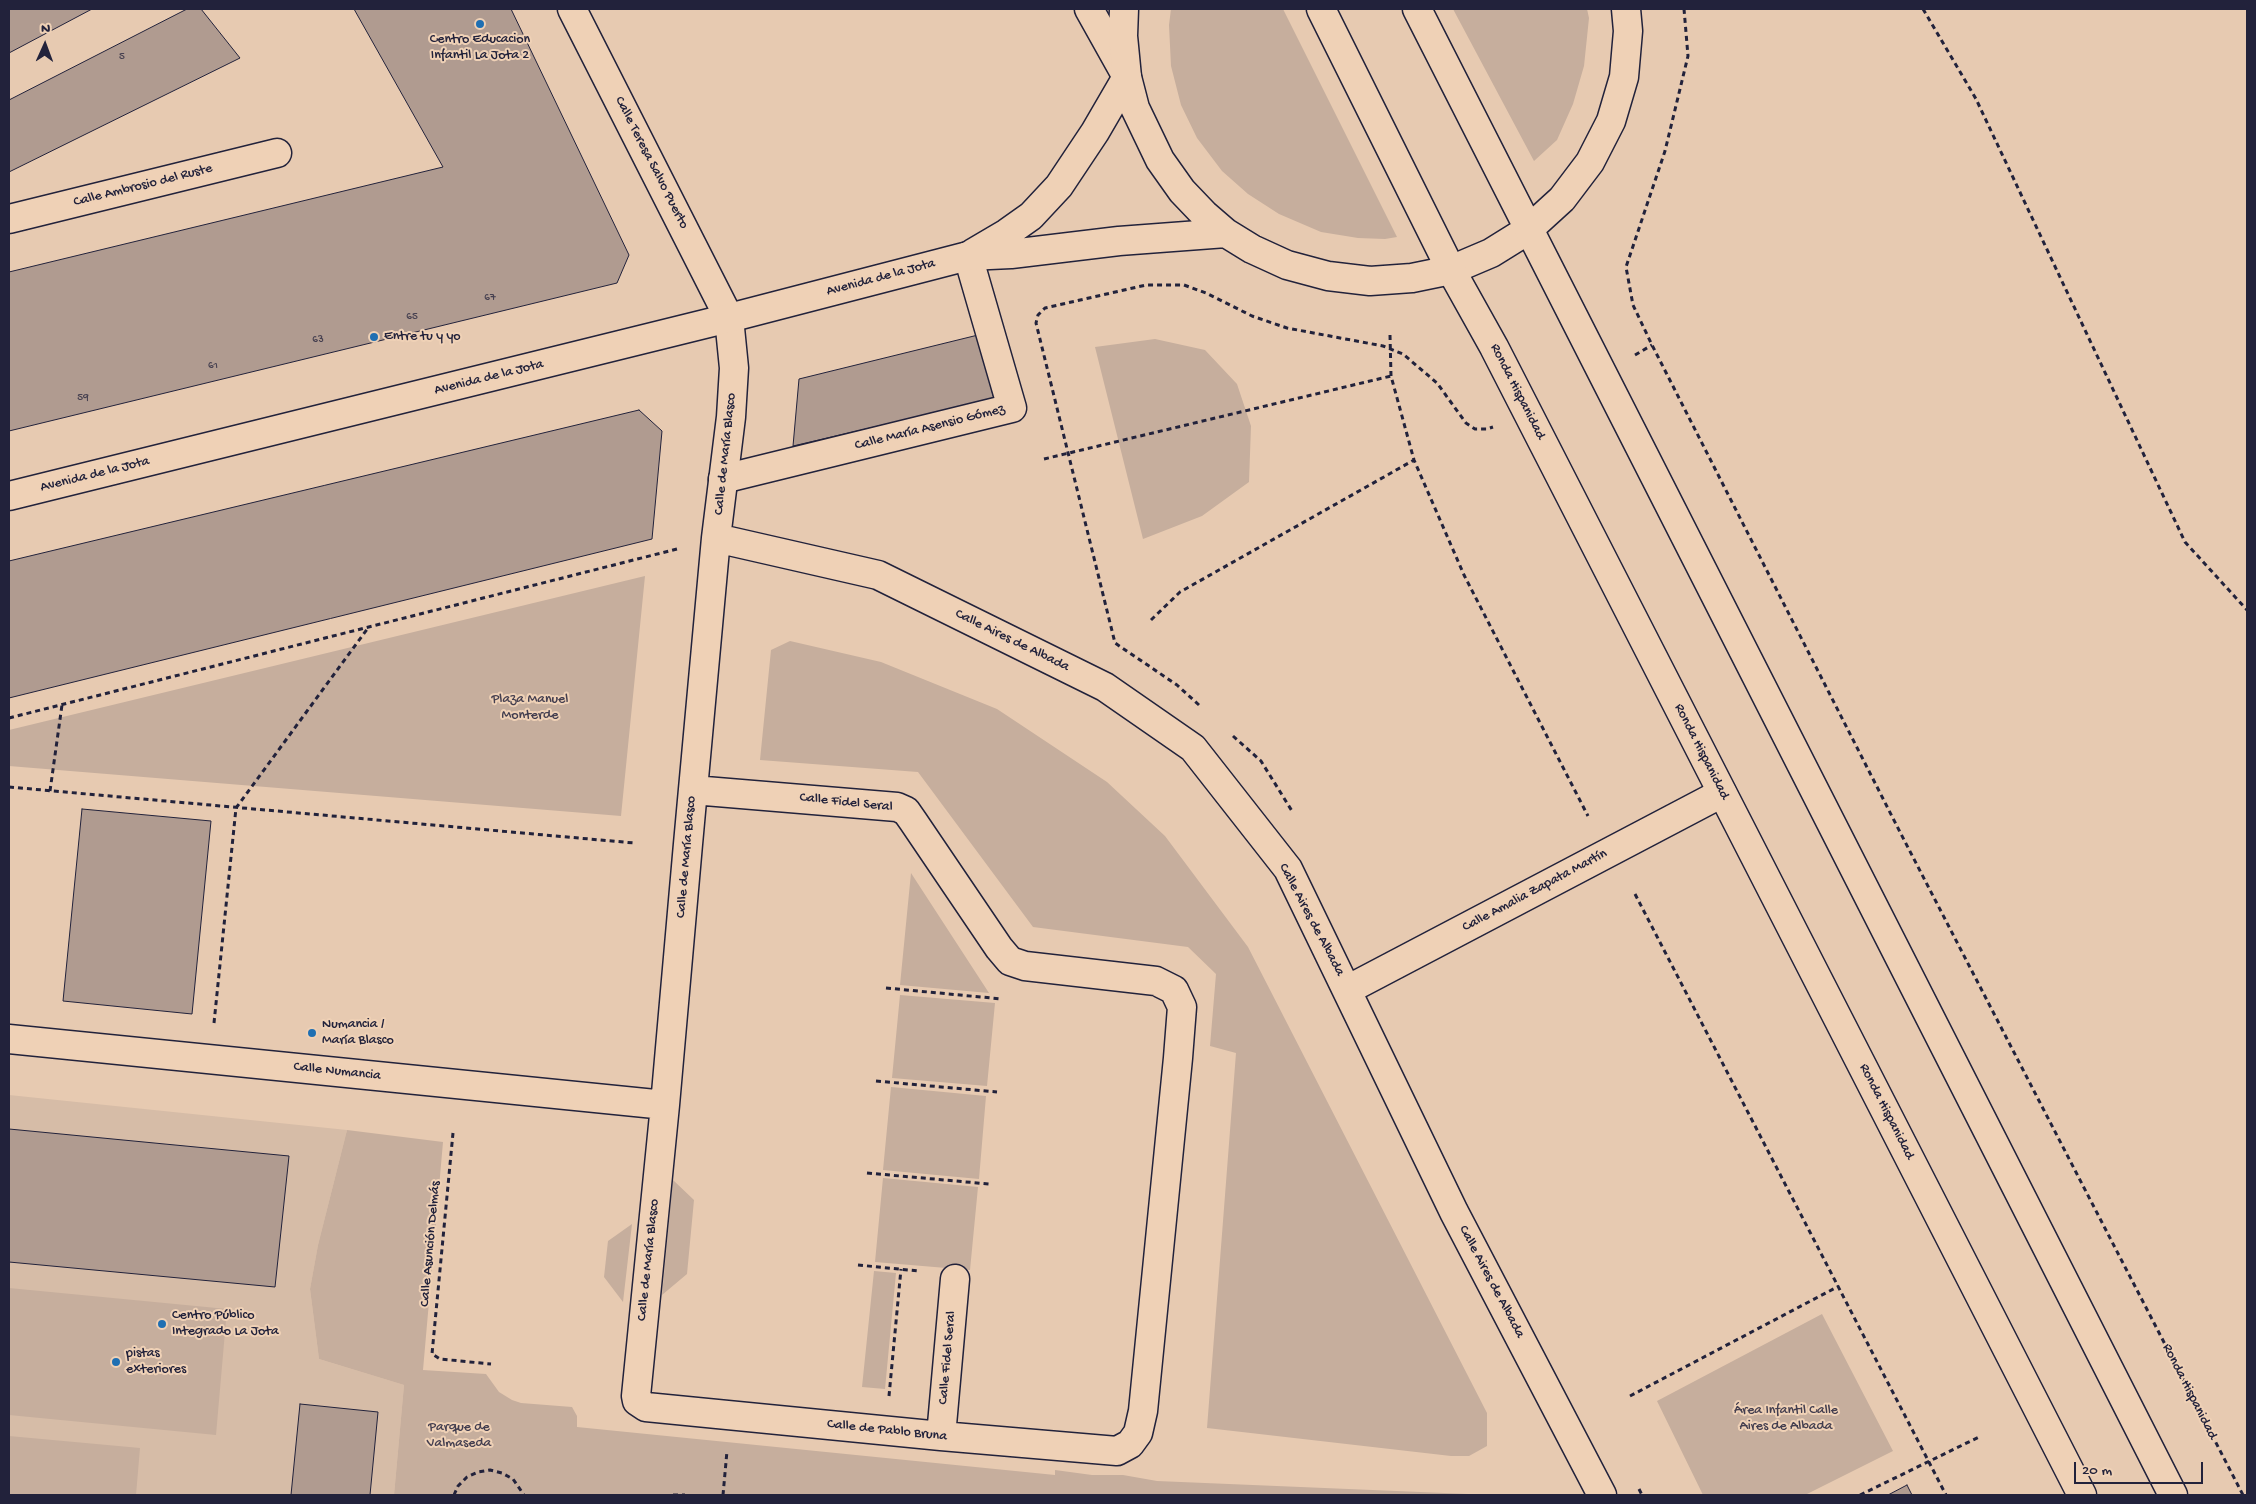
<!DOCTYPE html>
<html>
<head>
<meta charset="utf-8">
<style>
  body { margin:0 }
  #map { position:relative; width:2256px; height:1504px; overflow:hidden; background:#e7cab1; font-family:"Gochi Hand",sans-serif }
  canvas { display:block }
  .frame { position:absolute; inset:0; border:10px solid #22223b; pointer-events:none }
  .north { position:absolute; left:20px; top:20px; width:50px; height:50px; -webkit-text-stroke:4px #efd1b6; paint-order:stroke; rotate:2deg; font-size:14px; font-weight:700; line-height:20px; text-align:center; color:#22223b }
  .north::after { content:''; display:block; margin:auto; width:18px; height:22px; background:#22223b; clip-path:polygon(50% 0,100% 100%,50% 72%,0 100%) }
  .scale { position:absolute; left:2074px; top:1462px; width:129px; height:22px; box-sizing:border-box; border:2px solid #22223b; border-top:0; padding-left:6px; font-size:15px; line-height:18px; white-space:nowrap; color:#22223b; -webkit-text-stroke:4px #efd1b6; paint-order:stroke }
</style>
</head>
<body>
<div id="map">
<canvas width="2256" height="1504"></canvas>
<div class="frame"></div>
<div class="north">N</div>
<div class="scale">20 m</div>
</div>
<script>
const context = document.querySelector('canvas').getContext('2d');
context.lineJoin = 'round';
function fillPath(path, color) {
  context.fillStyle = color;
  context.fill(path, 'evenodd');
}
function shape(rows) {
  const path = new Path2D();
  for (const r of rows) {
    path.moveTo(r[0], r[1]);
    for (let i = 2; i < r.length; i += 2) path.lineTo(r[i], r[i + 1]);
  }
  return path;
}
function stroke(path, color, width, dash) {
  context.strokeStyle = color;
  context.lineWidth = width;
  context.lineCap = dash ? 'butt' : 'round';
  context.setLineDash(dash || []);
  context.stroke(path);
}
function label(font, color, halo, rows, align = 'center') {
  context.font = font + ' "Gochi Hand",sans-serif';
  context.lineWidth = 4;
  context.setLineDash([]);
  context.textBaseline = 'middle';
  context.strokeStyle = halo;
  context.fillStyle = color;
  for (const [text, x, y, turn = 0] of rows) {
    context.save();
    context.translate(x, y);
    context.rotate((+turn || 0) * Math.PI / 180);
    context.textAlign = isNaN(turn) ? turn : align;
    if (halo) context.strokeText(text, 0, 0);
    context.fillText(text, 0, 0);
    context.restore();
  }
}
fillPath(shape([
  [9,1095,347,1130,318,1245,310,1289,319,1359,404,1385,394,1495,9,1495]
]), '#d6bca7');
fillPath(shape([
  [1171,9,1283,9,1397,237,1385,239,1358,238,1321,232,1279,214,1248,194,1222,171,1197,138,1181,105,1171,66,1169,25],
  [1453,9,1587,9,1589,18,1584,66,1573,104,1557,140,1534,161],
  [1155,339,1205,350,1237,384,1251,426,1249,482,1202,516,1143,539,1095,347],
  [645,576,621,816,9,766,9,730],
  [790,641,881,662,997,709,1107,782,1165,836,1248,947,1487,1413,1487,1446,1469,1456,1451,1456,1207,1428,1236,1053,1210,1046,1216,974,1188,947,1033,927,918,772,760,760,771,650],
  [911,873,989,993,900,985],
  [900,995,995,1003,987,1086,892,1078],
  [891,1087,986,1096,979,1179,883,1170],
  [347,1130,443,1142,423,1370,486,1374,499,1392,512,1400,521,1403,572,1407,577,1416,577,1427,1055,1475,1055,1470,1092,1475,1123,1475,1157,1481,1492,1495,394,1495,404,1385,319,1359,310,1289,318,1245],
  [883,1178,978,1187,970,1270,875,1262],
  [673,1180,694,1200,687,1274,662,1295],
  [632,1224,623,1302,604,1277,608,1241],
  [874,1271,896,1273,885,1389,862,1387],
  [9,1288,227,1309,216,1435,9,1415],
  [1822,1314,1893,1451,1805,1495,1703,1495,1657,1401],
  [9,1436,140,1448,136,1495,9,1495]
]), '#c6ae9d');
const building = shape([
  [9,9,92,9,9,53,9,9],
  [187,9,201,9,240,58,9,172,9,100,187,9],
  [354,9,511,9,629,255,617,283,9,431,9,272,443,167,354,9],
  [978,335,994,399,793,446,799,379,978,335],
  [639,410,662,431,652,539,9,698,9,561,639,410],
  [82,809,211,821,192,1014,63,1001,82,809],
  [9,1129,289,1156,275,1287,9,1262,9,1129],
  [300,1404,378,1412,370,1495,291,1495,300,1404],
  [1907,1485,1912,1495,1888,1495,1907,1485]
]);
fillPath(building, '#b09b90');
stroke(building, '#22223b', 1);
const pedestrian = shape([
  [723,479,1012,408,968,256]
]);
const minor = shape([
  [572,9,729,318,734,368,731,417,716,538,688,844,665,1105,636,1396,637,1401,646,1407,941,1436,1117,1451,1130,1444,1138,1433,1143,1411,1178,1058,1182,1007,1174,990,1156,981,1025,966,1010,961,999,948,913,821,906,811,897,807,693,790],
  [1089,9,1127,77],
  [9,219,277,153],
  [716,538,878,575,1105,687,1193,748,1288,869,1454,1212,1602,1495],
  [1347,990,1722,793],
  [9,1039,665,1105],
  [941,1436,955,1279]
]);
const tertiary = shape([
  [1124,9,1123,36,1127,77,1135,108,1160,160,1182,191,1204,214,1226,233,1252,249,1287,265,1328,276,1370,281,1412,278,1451,270,1491,253,1528,230,1562,199,1590,162,1611,121,1624,77,1628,31,1626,9],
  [973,253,1007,233,1031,216,1059,186,1095,132,1127,77],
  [9,496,729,318,968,256,1011,254,1119,241,1226,233]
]);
const trunk = shape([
  [1321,9,1451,270,1494,347,2082,1495],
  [1417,9,2173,1495]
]);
stroke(pedestrian, '#22223b', 31);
stroke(minor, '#22223b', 31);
stroke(tertiary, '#22223b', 31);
stroke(trunk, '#22223b', 31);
stroke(shape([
  [1684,9,1688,56,1665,151,1626,267,1633,305,1652,345,1901,834,2243,1495],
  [1923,9,1976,99,2185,542,2247,610],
  [1390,335,1391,376,1414,460,1464,575,1588,816],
  [1635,355,1652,345],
  [1044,459,1391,376],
  [1151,620,1180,592,1414,460],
  [1199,705,1177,685,1115,643,1036,323,1038,315,1045,308,1146,285,1184,285,1206,293,1252,316,1287,328,1383,346,1403,354,1437,383,1466,423,1475,429,1487,429,1493,427],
  [9,718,677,549],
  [1233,736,1261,761,1292,811],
  [9,787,634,843],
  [50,791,62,705],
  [1635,894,1946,1495],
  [886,988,1002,999],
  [214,1023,236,808,368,628],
  [876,1081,997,1092],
  [453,1133,432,1354,440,1359,491,1364],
  [867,1173,989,1184],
  [858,1265,919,1271],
  [889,1396,901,1269],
  [1630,1396,1839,1286],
  [1639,1489,1642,1495],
  [454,1495,458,1486,467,1477,478,1472,490,1470,502,1473,513,1479,524,1495],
  [673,1495,685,1495],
  [723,1495,727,1451],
  [1860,1495,1981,1436]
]), '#22223b', 3, [5, 4]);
stroke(pedestrian, '#efd1b6', 28);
stroke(minor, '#efd1b6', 28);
stroke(tertiary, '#efd1b6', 28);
stroke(trunk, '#efd1b6', 28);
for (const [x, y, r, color] of [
  [480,24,5,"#1f6fb2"],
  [374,337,5,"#1f6fb2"],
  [312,1033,5,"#1f6fb2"],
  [162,1324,5,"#1f6fb2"],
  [116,1362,5,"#1f6fb2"]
]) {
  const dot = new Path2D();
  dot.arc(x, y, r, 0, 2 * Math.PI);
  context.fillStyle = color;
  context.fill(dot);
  stroke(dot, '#efd1b6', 2);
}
label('11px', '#464050', null, [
  ["5",122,57],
  ["67",490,298],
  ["65",412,317],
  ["63",318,340],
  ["61",213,366],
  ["59",83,398]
]);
label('14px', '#22223b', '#efd1b6', [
  ["Centro Educacion",480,40,"center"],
  ["Infantil La Jota 2",480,56,"center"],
  ["Entre tu y yo",384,337],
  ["Numancia /",322,1025],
  ["María Blasco",322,1041],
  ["Centro Público",172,1316],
  ["Integrado La Jota",172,1332],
  ["pistas",126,1354],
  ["exteriores",126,1370]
], 'left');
label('14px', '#22223b', '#efd1b6', [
  ["Calle Teresa Salvo Puerto",651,163,63],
  ["Calle Ambrosio del Ruste",143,186,-14],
  ["Avenida de la Jota",881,278,-15],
  ["Avenida de la Jota",489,378,-14],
  ["Ronda Hispanidad",1517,392,63],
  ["Calle María Asensio Gómez",930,428,-14],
  ["Calle de María Blasco",726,454,-84],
  ["Avenida de la Jota",95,475,-14],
  ["Calle Aires de Albada",1012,641,26],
  ["Ronda Hispanidad",1701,752,63],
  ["Calle Fidel Seral",846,803,6],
  ["Calle de María Blasco",687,857,-85],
  ["Calle Amalia Zapata Martín",1535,891,-28],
  ["Calle Aires de Albada",1311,920,62],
  ["Calle Numancia",337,1072,6],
  ["Ronda Hispanidad",1886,1112,63],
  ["Calle Asunción Delmás",431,1244,-85],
  ["Calle de María Blasco",649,1260,-84],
  ["Calle Aires de Albada",1491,1282,62],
  ["Calle Fidel Seral",948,1358,-85],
  ["Ronda Hispanidad",2189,1392,63],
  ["Calle de Pablo Bruna",887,1431,6]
]);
label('14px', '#433e4f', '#efd1b6', [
  ["Plaza Manuel",530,700],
  ["Monterde",530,716],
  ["Área Infantil Calle",1786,1411],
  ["Aires de Albada",1786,1427],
  ["Parque de",459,1428],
  ["Valmaseda",459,1444]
]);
</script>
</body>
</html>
